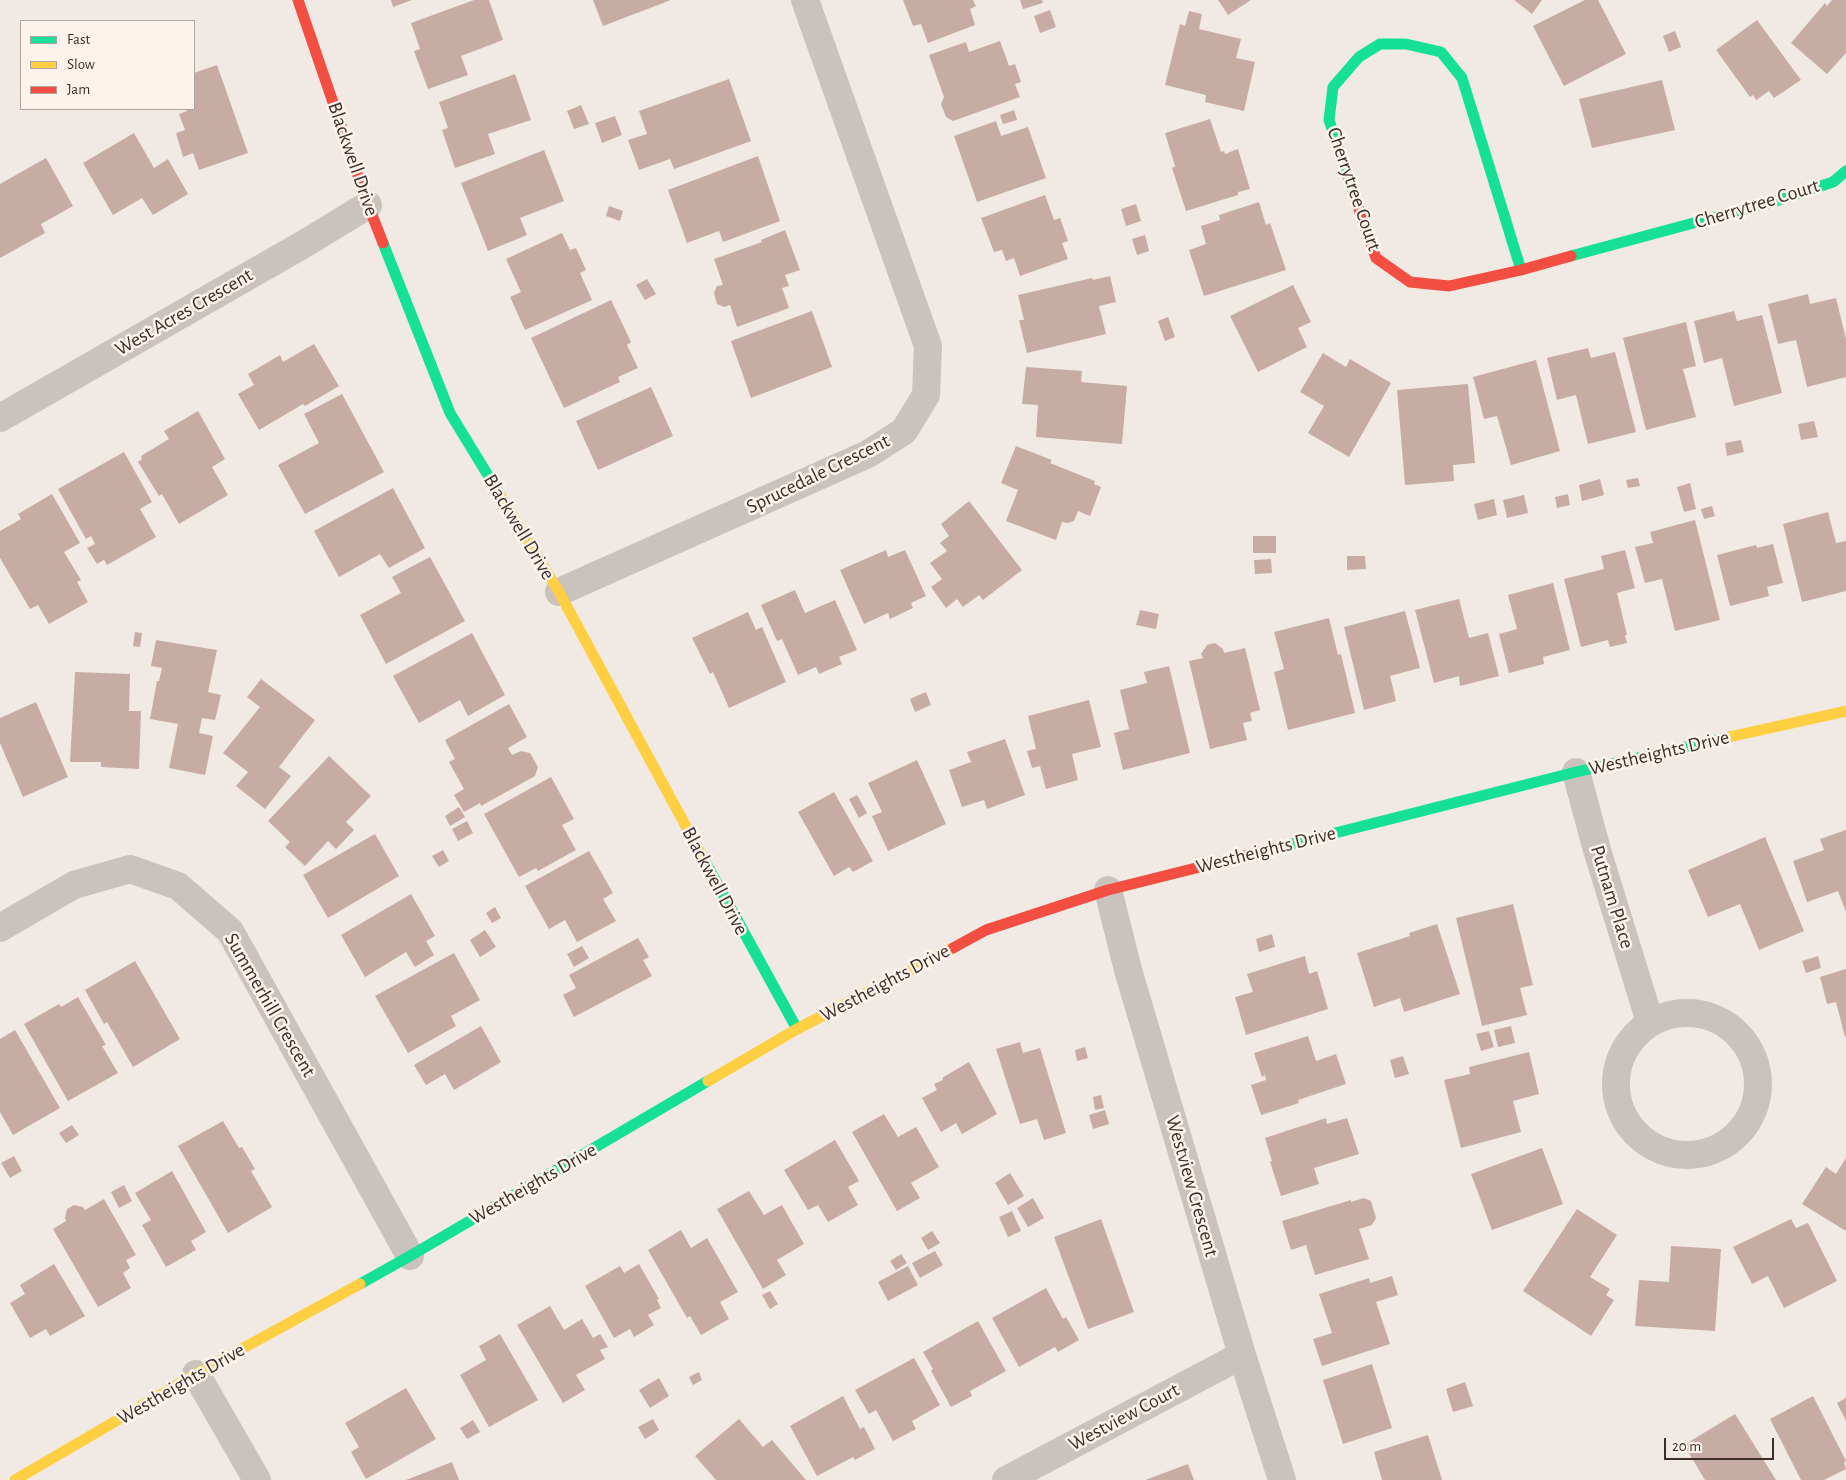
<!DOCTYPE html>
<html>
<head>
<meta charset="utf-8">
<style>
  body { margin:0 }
  #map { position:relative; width:1846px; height:1480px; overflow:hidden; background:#f1eae4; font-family:"Alegreya Sans",sans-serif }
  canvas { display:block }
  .legend { position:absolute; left:20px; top:20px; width:175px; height:90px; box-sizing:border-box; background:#fcf4ec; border:1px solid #afa59e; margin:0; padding:6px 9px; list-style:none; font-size:15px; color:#3c2e29 }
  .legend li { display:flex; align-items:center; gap:10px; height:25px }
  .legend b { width:25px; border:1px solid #afa59e }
  .scale { position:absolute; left:1664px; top:1438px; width:110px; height:22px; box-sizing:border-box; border:2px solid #3c2e29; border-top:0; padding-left:6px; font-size:15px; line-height:18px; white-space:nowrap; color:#3c2e29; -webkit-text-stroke:4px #fcf4ec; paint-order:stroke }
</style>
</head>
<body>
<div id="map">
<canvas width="1846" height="1480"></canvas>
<ul class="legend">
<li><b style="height:6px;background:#16e098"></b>Fast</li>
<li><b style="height:6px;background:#ffcf43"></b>Slow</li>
<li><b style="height:6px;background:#f24e42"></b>Jam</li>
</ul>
<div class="scale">20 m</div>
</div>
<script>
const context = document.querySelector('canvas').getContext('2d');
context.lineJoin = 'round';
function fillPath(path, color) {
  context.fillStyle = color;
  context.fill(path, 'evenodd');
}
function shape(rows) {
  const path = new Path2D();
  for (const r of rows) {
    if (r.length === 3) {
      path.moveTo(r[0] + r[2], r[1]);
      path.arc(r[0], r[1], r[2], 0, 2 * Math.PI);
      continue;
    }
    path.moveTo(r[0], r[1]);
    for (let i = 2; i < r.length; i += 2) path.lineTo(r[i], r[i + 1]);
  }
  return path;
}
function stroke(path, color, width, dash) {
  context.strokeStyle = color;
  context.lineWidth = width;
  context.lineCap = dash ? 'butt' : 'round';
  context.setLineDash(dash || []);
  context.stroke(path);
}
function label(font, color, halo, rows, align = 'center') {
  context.font = font + ' "Alegreya Sans",sans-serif';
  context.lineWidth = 5;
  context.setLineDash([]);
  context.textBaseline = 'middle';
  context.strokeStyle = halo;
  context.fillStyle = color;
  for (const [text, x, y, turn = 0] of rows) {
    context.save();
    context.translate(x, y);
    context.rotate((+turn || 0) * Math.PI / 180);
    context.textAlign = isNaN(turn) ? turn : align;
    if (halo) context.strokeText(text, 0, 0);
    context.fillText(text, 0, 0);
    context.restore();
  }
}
fillPath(shape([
  [391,0,412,0,393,7],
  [474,0,489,0,503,40,461,56,468,75,428,89,414,51,420,49,411,23],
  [593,0,671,0,603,26],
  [903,0,973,0,976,6,970,9,975,25,928,43,921,24,913,26],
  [1020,0,1042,0,1043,3,1023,9],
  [1218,0,1251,0,1228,15],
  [1514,0,1542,0,1532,14],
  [1585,0,1598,0,1626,54,1564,86,1533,26],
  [1832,0,1846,0,1846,53,1827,74,1791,43,1825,3,1827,6],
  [1050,10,1056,27,1040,33,1034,16],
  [1189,11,1202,14,1199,29,1241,39,1236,58,1255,62,1244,111,1205,102,1206,95,1165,85,1180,24,1185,26],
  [1757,20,1801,80,1774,98,1769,91,1756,100,1753,95,1750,97,1716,50],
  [1675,31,1681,47,1669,52,1663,36],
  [1000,41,1009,66,1015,64,1021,82,1015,84,1020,97,953,121,946,117,941,104,944,97,929,55,966,42,969,52],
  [217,65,248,153,199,170,193,153,183,157,176,133,185,130,179,114,187,111,186,109,194,109,194,73],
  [515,74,531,120,488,134,495,154,455,168,442,130,448,128,439,102],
  [729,79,751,141,674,169,670,159,639,170,628,140,647,134,639,111],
  [1662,80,1675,130,1592,148,1579,99],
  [581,105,589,124,574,129,567,111],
  [1014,110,1017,120,1003,124,1000,115],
  [615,116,622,135,602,143,595,123],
  [1210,119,1221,152,1224,151,1225,154,1238,149,1250,189,1238,192,1238,195,1186,211,1172,168,1175,166,1165,133],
  [996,121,1001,136,1028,127,1046,178,977,202,954,136],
  [134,133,154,168,168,159,188,194,153,215,142,198,113,215,83,163],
  [544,150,564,201,520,218,527,235,488,251,461,183],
  [758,156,780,221,723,242,719,231,687,243,668,190],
  [46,158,73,206,41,224,45,233,0,258,0,184],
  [1045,195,1054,220,1060,218,1068,241,1062,243,1068,259,1020,276,1014,258,1006,261,1002,250,994,252,981,218],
  [1259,202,1266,225,1270,223,1286,270,1204,296,1189,250,1206,244,1201,226,1220,220,1219,215],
  [1136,204,1141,221,1126,226,1121,209],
  [609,206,623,211,620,221,606,216],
  [785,230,800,270,785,275,789,286,782,288,789,308,737,327,730,305,724,307,717,304,714,293,717,286,723,285,714,259,762,242,761,240],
  [562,233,570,250,576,248,586,270,580,273,592,300,525,330,510,297,521,292,506,259],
  [1145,235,1149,251,1137,255,1132,239],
  [1110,276,1116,302,1099,306,1106,334,1027,353,1019,320,1024,320,1018,295,1092,278,1093,280],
  [647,279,656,294,645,300,636,285],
  [1293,285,1311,322,1298,328,1307,347,1258,372,1230,316],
  [1808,294,1810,304,1836,298,1846,339,1846,377,1807,387,1796,340,1778,344,1768,304],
  [611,300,631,342,627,345,638,368,618,377,620,382,564,408,531,338],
  [812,311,832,367,751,398,731,341],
  [1734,311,1737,321,1762,315,1782,393,1734,406,1722,358,1704,363,1694,321],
  [1168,317,1175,337,1165,341,1158,321],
  [1686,322,1696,366,1683,369,1696,417,1646,430,1623,338],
  [314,344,339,386,305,406,303,404,259,430,238,394,254,385,248,374,280,355,283,362],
  [1588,348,1591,358,1615,352,1636,432,1588,444,1576,395,1557,400,1547,358],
  [1323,353,1346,367,1350,359,1391,383,1349,457,1308,433,1324,406,1300,392],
  [1536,360,1560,451,1511,465,1497,416,1484,419,1473,377],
  [1026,367,1082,371,1081,382,1127,386,1122,444,1036,437,1038,405,1022,404],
  [1468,384,1475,463,1453,465,1454,481,1405,485,1397,390],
  [651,387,673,436,598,470,576,421],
  [342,394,384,472,305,514,278,465,319,443,304,414],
  [198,411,225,459,212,467,228,495,179,524,162,494,159,496,138,462,142,459,141,456,169,439,164,431],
  [1814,421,1818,437,1801,440,1798,424],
  [1741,440,1744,452,1727,456,1725,443],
  [1016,446,1052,460,1050,463,1095,481,1094,484,1101,487,1090,516,1078,511,1074,521,1068,523,1062,522,1056,540,1006,521,1018,490,1001,483],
  [124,452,152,502,140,509,156,537,107,565,104,560,97,564,87,548,95,544,91,536,86,539,58,489],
  [1638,478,1640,486,1628,488,1626,480],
  [1600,479,1604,495,1582,501,1579,485],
  [1690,483,1696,509,1684,512,1677,487],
  [393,488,425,548,389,568,380,554,339,577,314,531],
  [52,494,80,543,64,552,81,580,77,582,88,602,49,624,38,605,30,609,0,558,0,531,21,519,18,514],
  [1568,494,1570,505,1557,508,1555,497],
  [1524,495,1528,513,1507,518,1503,500],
  [1494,499,1497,515,1478,520,1474,504],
  [969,501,1022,570,983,600,979,595,963,607,957,599,946,608,931,587,942,579,930,563,947,551,940,543,949,536,941,524],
  [1712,506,1715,516,1704,519,1701,509],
  [1828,512,1836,543,1846,541,1846,591,1802,602,1783,524],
  [1695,520,1720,620,1675,631,1662,579,1645,583,1635,547,1653,543,1650,532],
  [1253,536,1276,536,1276,553,1253,553],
  [1773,544,1783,583,1767,587,1769,596,1730,606,1717,555,1756,545,1757,548],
  [886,550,888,557,905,550,926,596,911,603,913,608,890,619,888,613,864,624,840,570],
  [1625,550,1635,588,1617,593,1627,635,1625,635,1627,643,1610,647,1608,640,1581,647,1564,579,1604,569,1601,556],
  [1347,556,1365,556,1366,569,1347,570],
  [430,557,465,621,386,664,360,615,401,593,392,577],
  [1271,559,1272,573,1255,574,1254,560],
  [1553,583,1570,650,1543,657,1544,664,1509,673,1499,634,1517,629,1508,595],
  [795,590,805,613,835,600,857,650,839,657,842,664,819,674,816,667,798,675,782,639,777,641,761,605],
  [1459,599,1469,638,1488,633,1499,676,1460,686,1459,676,1434,683,1415,610],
  [1140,610,1159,614,1156,629,1136,625],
  [1405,611,1420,668,1390,676,1396,701,1364,710,1344,627],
  [748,612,756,630,762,627,786,682,729,708,713,672,710,674,692,638],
  [1329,618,1338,655,1341,654,1355,713,1288,730,1274,672,1284,669,1274,632],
  [135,632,142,633,140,647,133,646],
  [472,633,505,695,468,716,460,700,419,723,393,676],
  [156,640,217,650,208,692,221,695,215,720,202,718,199,733,213,736,205,775,169,768,178,724,150,719,157,681,159,681,162,668,151,666],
  [1215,643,1223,649,1224,653,1245,648,1260,710,1250,713,1252,721,1243,723,1247,740,1210,749,1189,661,1203,658,1201,654,1207,645],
  [1169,666,1190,753,1123,770,1114,733,1129,729,1120,690,1147,683,1144,672],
  [75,672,130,674,129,711,141,711,139,769,101,767,101,762,70,762],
  [261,679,315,720,279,767,291,776,265,809,236,786,248,772,223,753,260,707,247,697],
  [926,692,931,705,915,712,910,699],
  [1089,700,1101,747,1072,754,1078,780,1046,789,1040,766,1032,768,1027,751,1036,749,1028,716],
  [36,702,68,777,23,797,0,743,0,718],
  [509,704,527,737,508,748,512,755,521,751,530,753,538,767,535,776,481,806,480,803,464,812,454,795,464,789,449,762,455,759,445,740],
  [1005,739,1025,795,987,809,984,800,962,807,949,770,971,762,967,752],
  [329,756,371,796,346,822,354,830,336,849,328,841,305,866,285,847,290,842,268,821],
  [917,760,946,824,888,851,872,816,882,812,868,783],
  [551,777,574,819,562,825,576,850,538,871,536,868,519,877,484,814],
  [834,792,873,861,853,872,849,867,834,876,798,812],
  [857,795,867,813,859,818,849,799],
  [459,807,465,817,450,826,445,816],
  [467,821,473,833,458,841,452,829],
  [1846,830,1846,912,1838,891,1807,902,1793,861,1824,850,1820,839],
  [375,834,399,876,328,918,303,875],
  [1765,837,1804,931,1759,950,1740,904,1708,917,1688,870],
  [443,850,449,861,439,867,432,856],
  [589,851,613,893,603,899,616,921,577,942,565,920,549,929,525,886],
  [411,894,435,936,426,941,434,955,415,967,406,952,365,977,341,935],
  [1513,904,1533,985,1520,988,1527,1015,1482,1026,1456,918],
  [495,907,501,918,492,923,486,913],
  [1437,924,1460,994,1404,1012,1400,998,1374,1007,1357,953,1410,936,1409,933],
  [485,930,496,947,480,957,470,940],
  [1272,934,1275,947,1259,952,1256,939],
  [638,938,649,957,643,960,652,976,574,1017,563,995,576,988,569,975],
  [582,946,589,958,574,967,567,954],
  [454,953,480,1000,451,1016,456,1026,408,1053,375,996],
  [1305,956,1309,974,1317,971,1328,1009,1246,1035,1235,997,1253,992,1247,974],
  [1818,956,1821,968,1806,973,1802,961],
  [135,961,180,1039,133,1067,107,1022,104,1024,85,990],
  [1846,969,1846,1037,1845,1037,1836,1002,1827,1004,1820,977],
  [78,997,106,1045,102,1046,118,1073,68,1101,24,1024,59,1004,61,1007],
  [481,1026,501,1062,454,1090,445,1074,426,1085,414,1065],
  [1511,1026,1515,1043,1498,1047,1494,1030],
  [15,1030,60,1108,13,1135,0,1112,0,1039],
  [1489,1031,1494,1047,1481,1051,1476,1034],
  [1308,1036,1316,1061,1336,1054,1346,1084,1298,1100,1299,1103,1261,1115,1251,1085,1266,1080,1265,1075,1262,1077,1254,1053],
  [1020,1042,1023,1053,1040,1048,1066,1133,1044,1140,1037,1119,1020,1124,996,1049],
  [1085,1047,1088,1058,1077,1061,1075,1050],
  [1529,1052,1539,1094,1513,1101,1521,1132,1461,1148,1444,1080,1470,1074,1469,1067],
  [1403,1056,1409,1074,1395,1078,1390,1060],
  [969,1062,997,1114,962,1134,956,1123,941,1132,922,1098,937,1090,934,1084,943,1080,942,1078],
  [1101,1095,1104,1108,1095,1110,1093,1097],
  [1105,1110,1109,1124,1093,1129,1089,1115],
  [884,1114,898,1137,916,1127,939,1167,911,1183,920,1198,897,1211,852,1132],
  [1326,1118,1327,1124,1347,1118,1359,1154,1314,1168,1319,1184,1281,1196,1270,1162,1272,1161,1265,1138],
  [223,1121,239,1148,242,1147,255,1169,251,1171,272,1207,228,1233,178,1146],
  [72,1125,79,1135,66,1143,59,1133],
  [835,1140,859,1181,848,1187,858,1205,828,1222,818,1205,808,1210,784,1170],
  [1542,1148,1563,1204,1492,1230,1471,1174],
  [14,1156,22,1171,10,1178,1,1163],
  [1846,1158,1846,1231,1802,1204,1826,1167,1836,1174],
  [172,1171,206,1232,191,1241,196,1250,166,1267,142,1225,151,1220,135,1193],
  [1010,1173,1024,1196,1008,1205,995,1183],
  [124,1185,132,1201,119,1208,111,1192],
  [749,1191,764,1215,782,1205,804,1244,777,1260,786,1275,763,1289,717,1209],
  [1033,1198,1044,1218,1028,1227,1017,1208],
  [1364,1198,1371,1201,1376,1218,1372,1225,1359,1229,1369,1259,1315,1275,1306,1245,1291,1250,1282,1221,1351,1200,1351,1202],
  [104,1199,136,1255,126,1260,130,1268,123,1273,131,1288,98,1307,53,1229,66,1221,65,1218,67,1209,74,1205,83,1207,85,1210],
  [1577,1209,1617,1235,1590,1277,1610,1289,1606,1295,1614,1300,1591,1336,1523,1291],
  [1012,1211,1021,1231,1008,1237,999,1217],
  [1101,1219,1134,1312,1088,1329,1054,1237],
  [1791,1219,1796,1228,1808,1223,1837,1281,1784,1308,1768,1276,1752,1284,1733,1247],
  [681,1230,691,1248,707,1238,738,1292,720,1302,729,1319,701,1335,690,1316,687,1318,648,1250],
  [932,1231,940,1243,928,1250,921,1238],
  [1671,1246,1721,1249,1715,1331,1635,1326,1639,1280,1669,1282],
  [935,1251,943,1265,920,1278,912,1263],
  [901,1254,907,1263,896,1270,890,1261],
  [54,1264,85,1316,50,1336,46,1329,30,1338,10,1303,25,1294,20,1285],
  [639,1264,659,1299,657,1300,661,1308,648,1315,654,1325,634,1337,630,1329,614,1338,585,1286,620,1266,624,1273],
  [908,1266,918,1285,888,1301,878,1282],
  [1392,1276,1398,1295,1376,1302,1390,1344,1322,1366,1313,1339,1332,1333,1319,1294,1369,1278,1370,1283],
  [1046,1288,1063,1319,1066,1317,1079,1340,1058,1352,1055,1347,1019,1367,992,1318],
  [770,1291,778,1304,770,1309,762,1295],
  [550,1306,564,1330,582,1319,593,1338,600,1334,608,1347,600,1350,605,1359,576,1375,585,1390,563,1403,517,1325],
  [978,1321,1006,1371,970,1391,972,1396,951,1407,931,1371,933,1369,923,1352],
  [500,1334,538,1400,489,1427,460,1375,486,1360,479,1346],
  [914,1358,940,1405,912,1421,916,1429,893,1441,876,1410,869,1414,855,1390],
  [1372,1364,1392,1428,1343,1444,1323,1380],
  [699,1372,702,1380,693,1385,689,1377],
  [659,1378,669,1396,650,1408,639,1390],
  [1465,1382,1473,1406,1453,1412,1446,1389],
  [406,1388,436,1439,366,1479,351,1452,359,1447,345,1423],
  [843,1396,860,1429,864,1427,875,1449,855,1460,853,1457,817,1476,790,1426],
  [1813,1396,1846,1461,1844,1463,1846,1469,1824,1480,1801,1480,1770,1419],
  [1846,1398,1846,1421,1837,1403],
  [1735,1414,1776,1480,1705,1480,1684,1445],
  [653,1419,659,1430,645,1439,638,1427],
  [739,1419,763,1447,772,1440,806,1480,716,1480,695,1456],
  [473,1420,480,1432,467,1439,460,1428],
  [1428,1435,1442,1480,1382,1480,1374,1452],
  [452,1462,459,1480,406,1480],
  [1188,1464,1194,1480,1145,1480]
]), '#c7aca4');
stroke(shape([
  [0,418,304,244,368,205],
  [559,592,868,454,904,431,926,395,928,346,805,0],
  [1576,772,1597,850,1650,1022],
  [1108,890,1128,970,1242,1355,1282,1480],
  [0,928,74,885,130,869,178,886,230,931,410,1256],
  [1687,1084,71],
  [196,1374,257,1480],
  [1006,1480,1242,1355]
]), '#cac2bd', 28);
stroke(shape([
  [1354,195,1329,120,1333,87,1359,57,1380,44,1406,44,1441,52,1462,78,1521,270],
  [383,243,450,413,500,495],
  [1571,256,1779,200,1833,182,1846,171],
  [1268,850,1576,772,1729,737],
  [702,856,797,1029],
  [360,1284,410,1256,708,1081]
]), '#16e098', 11);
stroke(shape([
  [500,495,559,592,702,856],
  [1729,737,1846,711],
  [708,1081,797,1029,953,948],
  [15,1480,196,1374,360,1284]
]), '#ffcf43', 11);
stroke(shape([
  [298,0,368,205,383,243],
  [1354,195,1376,258,1410,282,1449,286,1521,270,1571,256],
  [953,948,986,930,1108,890,1268,850]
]), '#f24e42', 11);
label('20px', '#3c2e29', '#fcf4ec', [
  ["Blackwell Drive",353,159,71],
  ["Cherrytree Court",1354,189,71],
  ["Cherrytree Court",1757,204,-17],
  ["West Acres Crescent",184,312,-30],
  ["Sprucedale Crescent",818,474,-26],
  ["Blackwell Drive",519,527,59],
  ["Westheights Drive",1659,753,-13],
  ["Westheights Drive",1266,850,-14],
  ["Blackwell Drive",715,881,62],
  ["Putnam Place",1612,897,73],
  ["Westheights Drive",885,983,-28],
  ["Summerhill Crescent",270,1005,60],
  ["Westheights Drive",533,1184,-30],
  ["Westview Crescent",1192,1186,74],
  ["Westheights Drive",181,1384,-30],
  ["Westview Court",1124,1417,-28]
]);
</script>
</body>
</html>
